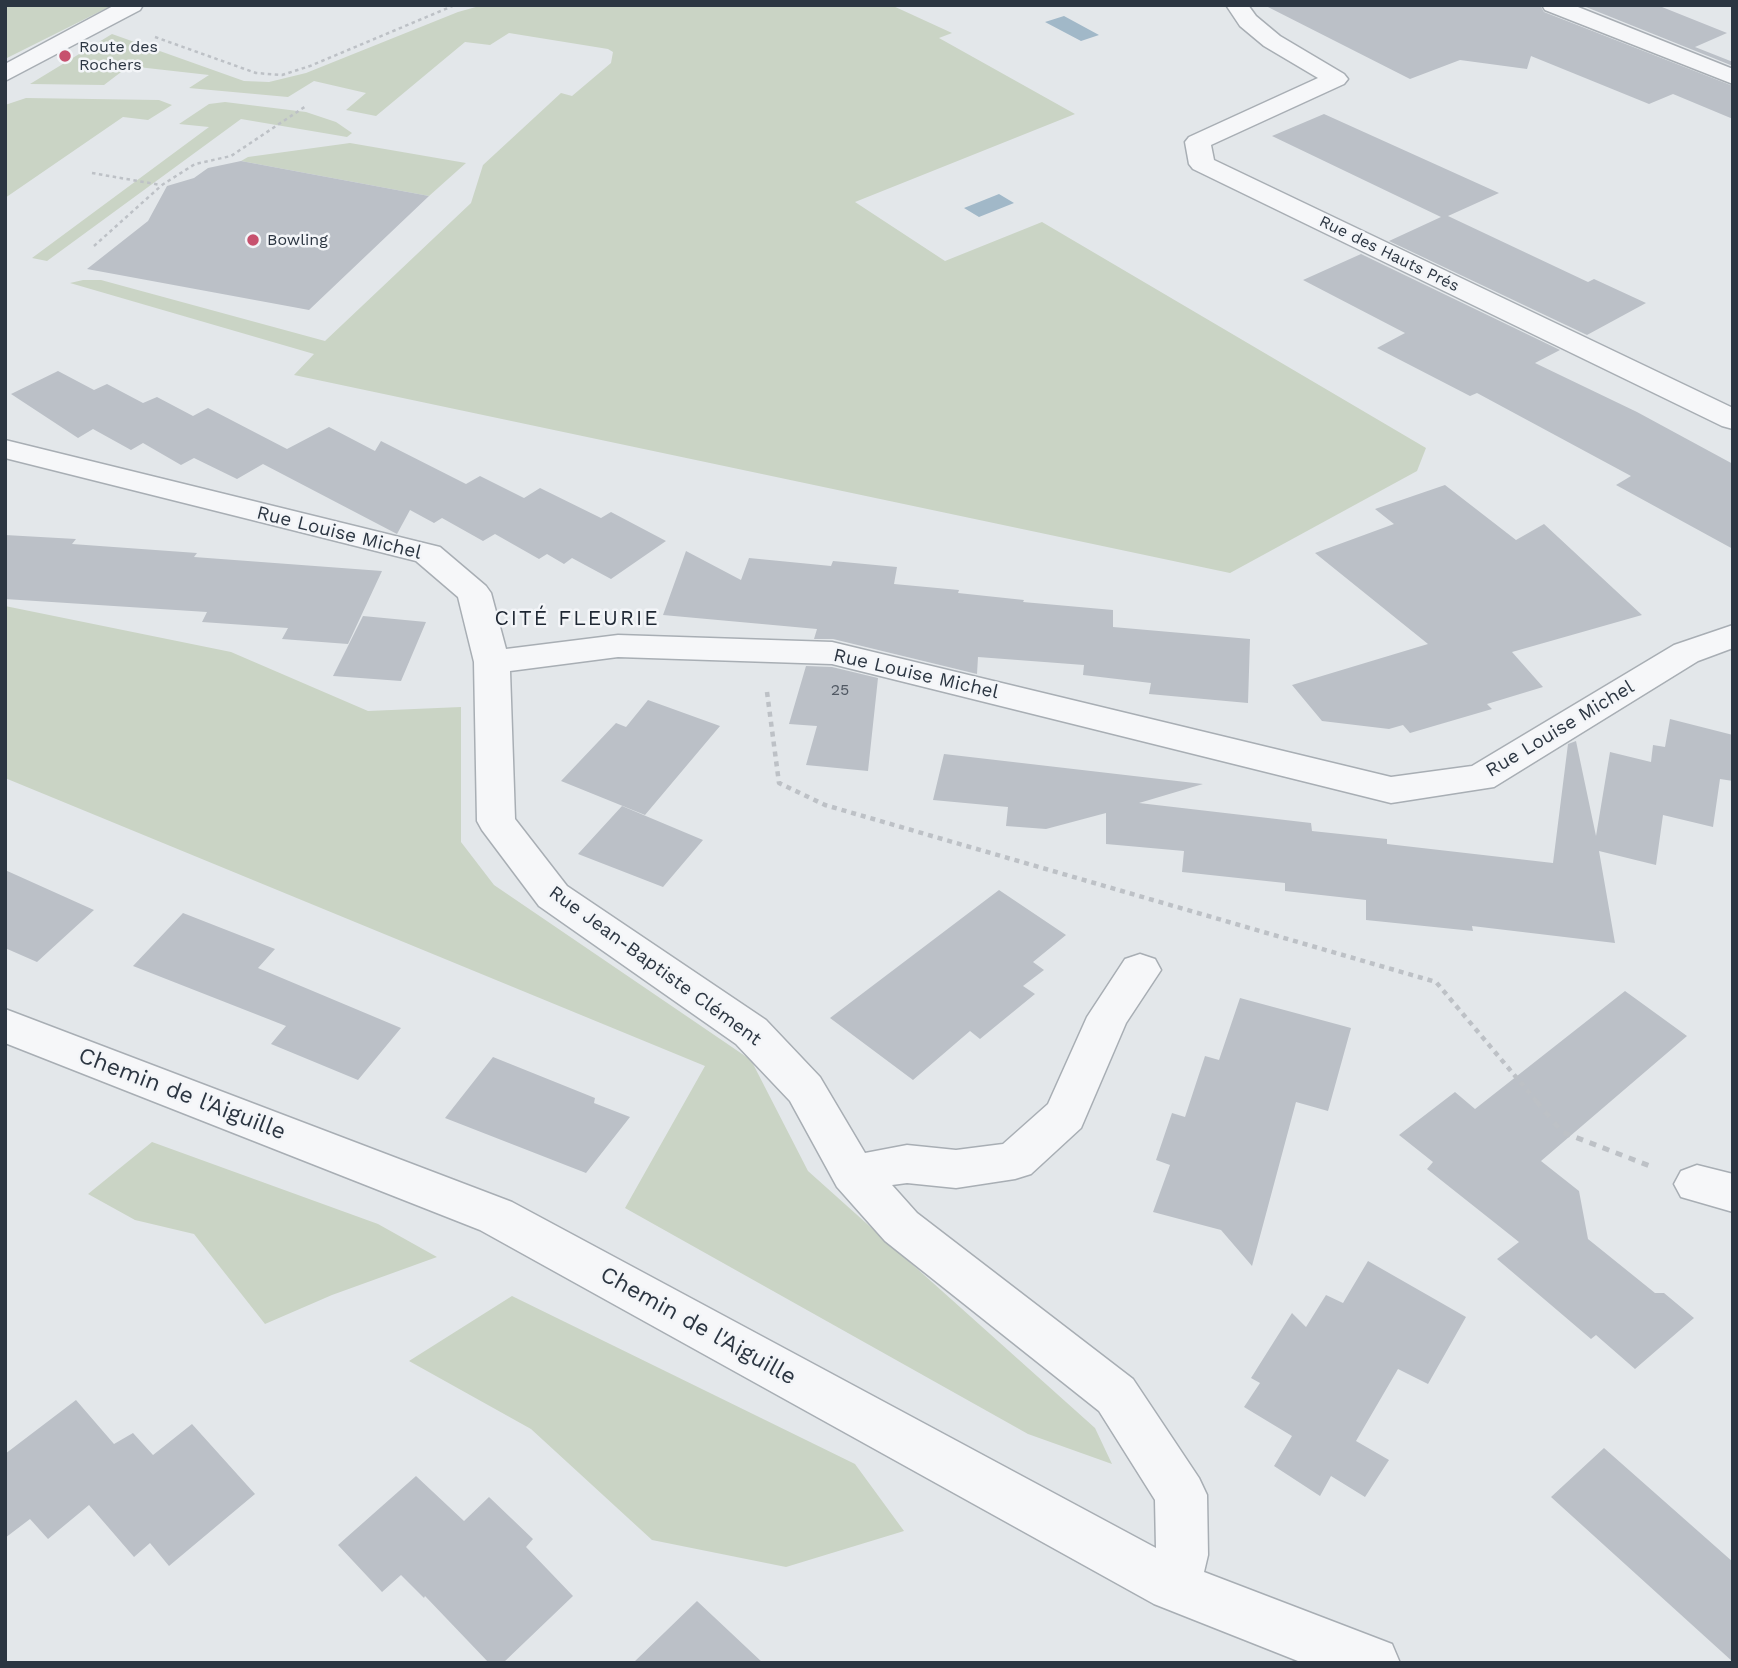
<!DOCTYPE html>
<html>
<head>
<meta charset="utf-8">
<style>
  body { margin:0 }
  #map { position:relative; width:1738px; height:1668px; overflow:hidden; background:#e3e7ea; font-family:"Work Sans",sans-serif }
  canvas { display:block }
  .frame { position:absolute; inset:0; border:7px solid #2c3642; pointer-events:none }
</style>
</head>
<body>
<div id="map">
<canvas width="1738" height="1668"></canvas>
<div class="frame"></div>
</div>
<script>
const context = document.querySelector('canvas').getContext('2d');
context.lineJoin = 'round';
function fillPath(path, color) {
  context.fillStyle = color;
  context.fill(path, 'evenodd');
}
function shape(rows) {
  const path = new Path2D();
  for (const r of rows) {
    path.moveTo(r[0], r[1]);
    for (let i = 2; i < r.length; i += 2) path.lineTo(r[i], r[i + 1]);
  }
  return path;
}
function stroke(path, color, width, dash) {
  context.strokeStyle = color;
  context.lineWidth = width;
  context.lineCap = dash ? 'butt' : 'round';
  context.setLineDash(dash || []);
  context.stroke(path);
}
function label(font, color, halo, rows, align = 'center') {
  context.font = font + ' "Work Sans",sans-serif';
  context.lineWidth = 5;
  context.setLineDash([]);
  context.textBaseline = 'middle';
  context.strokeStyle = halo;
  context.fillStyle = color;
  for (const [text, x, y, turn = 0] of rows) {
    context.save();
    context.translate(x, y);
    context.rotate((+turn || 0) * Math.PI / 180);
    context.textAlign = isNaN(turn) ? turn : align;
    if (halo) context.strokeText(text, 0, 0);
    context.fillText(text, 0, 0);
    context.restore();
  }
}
fillPath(shape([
  [5,5,113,5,5,59],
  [483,5,891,5,952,33,939,38,1075,114,855,202,945,261,1042,222,1426,448,1417,471,1230,573,294,375,314,354,70,283,83,280,101,280,325,341,471,203,483,165,561,93,572,96,611,63,613,52,608,49,509,33,490,45,465,42,376,116,346,110,366,93,314,81,288,97,189,88,209,75,129,66,104,85,30,84,112,34,244,81,269,82,306,73,458,12],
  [26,98,159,100,172,105,148,120,123,117,5,198,5,105],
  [225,102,306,112,336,122,352,133,347,137,241,119,47,261,32,258,209,127,179,124,209,104],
  [350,143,466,163,429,196,241,161,248,157],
  [5,606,231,652,368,711,461,707,461,842,494,885,751,1060,808,1171,1095,1428,1112,1464,1028,1434,625,1208,705,1066,5,778],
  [152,1142,378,1224,437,1257,332,1295,265,1324,194,1234,135,1220,88,1194],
  [512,1296,855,1464,904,1531,786,1567,652,1540,531,1429,409,1361]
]), '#cad4c5');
fillPath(shape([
  [1064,16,1099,35,1081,41,1045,22],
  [999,194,1014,203,979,217,964,208]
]), '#a1b8c8');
fillPath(shape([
  [1264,5,1540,5,1544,12,1733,86,1733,119,1673,94,1649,104,1531,56,1527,69,1460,60,1410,79],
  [1581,5,1657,5,1727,33,1695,47,1733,62,1733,66],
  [1324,114,1499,193,1448,216,1588,282,1594,279,1646,303,1587,335,1389,241,1441,217,1272,136],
  [241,161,429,196,309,310,87,269,148,221,167,186,194,178,208,168],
  [1361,254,1560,350,1535,363,1637,412,1733,464,1733,549,1616,485,1631,476,1477,393,1470,396,1377,348,1405,333,1303,280],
  [58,371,94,390,107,384,143,403,157,397,193,416,208,408,287,449,329,427,375,451,381,441,466,484,480,476,524,498,540,488,601,518,611,512,666,541,611,579,572,558,564,564,547,554,539,559,495,534,483,541,442,518,434,523,410,510,397,534,263,464,237,479,194,458,181,465,143,443,131,450,93,429,78,438,11,394],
  [1445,485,1516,540,1544,524,1642,615,1512,652,1543,687,1487,704,1492,709,1410,733,1403,725,1389,729,1322,721,1292,685,1428,644,1315,553,1394,524,1375,509],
  [5,535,76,539,72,544,197,553,194,557,382,571,348,644,282,639,288,628,202,622,207,612,5,599],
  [686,551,741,580,749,558,831,566,833,561,897,567,894,584,959,590,958,593,1024,600,1023,602,1113,610,1113,627,1250,639,1248,703,1149,694,1151,683,1083,675,1084,665,978,657,977,674,833,639,814,639,817,629,663,615],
  [363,616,426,622,401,681,333,676],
  [806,666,832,667,878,678,868,771,806,765,817,726,789,724],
  [648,700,720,726,645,815,561,781,616,723,626,727],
  [1670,719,1733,735,1733,781,1720,779,1713,827,1663,815,1656,865,1599,851,1615,943,1472,926,1473,931,1366,920,1366,900,1285,891,1285,883,1182,872,1184,851,1106,844,1106,813,1046,829,1006,826,1008,807,933,800,944,754,1203,784,1139,803,1311,823,1312,831,1387,839,1387,844,1553,863,1568,744,1576,741,1596,836,1610,752,1651,762,1653,745,1665,747],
  [622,806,703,840,663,887,578,854],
  [5,870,94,910,37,962,5,948],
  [999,890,1066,935,1033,962,1044,970,1023,986,1035,994,980,1039,970,1031,913,1080,830,1018],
  [183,913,275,949,258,968,401,1028,358,1080,271,1044,286,1026,133,966],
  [1625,991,1687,1036,1541,1161,1579,1191,1588,1239,1655,1293,1664,1293,1694,1318,1635,1369,1596,1335,1591,1339,1497,1259,1519,1242,1427,1169,1433,1162,1399,1135,1455,1092,1475,1109],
  [1240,998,1351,1028,1328,1111,1296,1102,1252,1266,1221,1230,1153,1212,1170,1165,1156,1160,1172,1113,1185,1117,1205,1056,1219,1060],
  [493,1057,595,1098,594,1103,630,1117,586,1173,445,1118],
  [1368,1261,1466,1317,1428,1384,1398,1369,1356,1441,1389,1460,1365,1497,1331,1476,1320,1496,1274,1466,1292,1436,1244,1407,1260,1383,1251,1378,1292,1313,1306,1327,1326,1295,1343,1303],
  [76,1400,114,1444,133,1433,153,1455,192,1424,255,1494,169,1566,150,1543,134,1557,89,1505,48,1539,30,1519,5,1538,5,1454],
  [1604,1448,1733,1562,1733,1662,1551,1497],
  [416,1476,464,1521,489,1497,533,1539,526,1547,573,1596,503,1663,489,1663,425,1596,424,1598,401,1575,382,1592,338,1545],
  [697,1601,763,1663,633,1663]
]), '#bbc0c7');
const minor = shape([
  [115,5,143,5,140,10,5,81,5,64,115,5],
  [1226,5,1248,5,1256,16,1280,36,1344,74,1348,79,1344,84,1211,145,1214,160,1733,408,1733,429,1722,426,1193,169,1189,164,1185,142,1189,137,1318,78,1264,46,1240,26,1226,5],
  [1542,5,1573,5,1733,69,1733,84,1545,10,1542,5],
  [5,440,440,547,486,586,491,593,506,649,618,635,832,642,1391,777,1472,766,1674,645,1733,625,1733,648,1698,661,1494,787,1391,803,832,664,618,657,510,671,515,819,567,886,766,1020,820,1077,865,1153,907,1145,956,1150,1003,1144,1048,1104,1087,1017,1125,959,1140,954,1155,959,1161,970,1126,1023,1081,1128,1031,1174,1015,1179,956,1188,907,1183,892,1185,917,1213,1133,1379,1199,1478,1207,1495,1208,1555,1204,1572,1392,1644,1400,1663,1303,1663,1154,1604,480,1230,5,1043,5,1009,512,1202,1156,1548,1155,1500,1099,1411,885,1241,837,1187,790,1101,736,1044,539,906,482,830,477,821,474,662,458,597,416,561,5,458,5,440],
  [1697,1165,1733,1174,1733,1212,1681,1197,1674,1184,1681,1171,1697,1165]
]);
stroke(minor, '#a8aeb4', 3);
stroke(shape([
  [155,37,256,73,282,75,310,66,455,5],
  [92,173,161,185],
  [94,246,162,185,195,164,231,156,306,106]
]), '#bdc1c6', 2.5, [3.5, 3.5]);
stroke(shape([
  [767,692,779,783,825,805,1436,982,1537,1102]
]), '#bdc1c6', 4.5, [5, 5]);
stroke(shape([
  [1536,1101,1562,1132,1650,1166]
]), '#bdc1c6', 5, [7, 7]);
fillPath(minor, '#f6f7f9');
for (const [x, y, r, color] of [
  [65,56,7,"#c7516e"],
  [253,240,7,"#c7516e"]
]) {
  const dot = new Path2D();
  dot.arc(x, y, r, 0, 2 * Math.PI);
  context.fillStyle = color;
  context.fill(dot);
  stroke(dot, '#f3f5f8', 2.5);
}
label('16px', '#2c3642', '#f3f5f8', [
  ["Route des",79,47],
  ["Rochers",79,65],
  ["Bowling",267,240]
], 'left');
label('16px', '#2c3642', '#f3f5f8', [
  ["Rue des Hauts Prés",1389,254,26]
]);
label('16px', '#505863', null, [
  ["25",840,690]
]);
label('19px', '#2c3642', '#f3f5f8', [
  ["Rue Louise Michel",339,533,14],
  ["Rue Louise Michel",916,674,13],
  ["Rue Louise Michel",1560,729,-31],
  ["Rue Jean-Baptiste Clément",655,966,36]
]);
context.letterSpacing = '2px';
label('21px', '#1e2733', '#f3f5f8', [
  ["CITÉ FLEURIE",577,619]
]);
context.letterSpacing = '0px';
label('23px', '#2c3642', '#f3f5f8', [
  ["Chemin de l'Aiguille",182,1094,21],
  ["Chemin de l'Aiguille",698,1326,29]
]);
</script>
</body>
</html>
